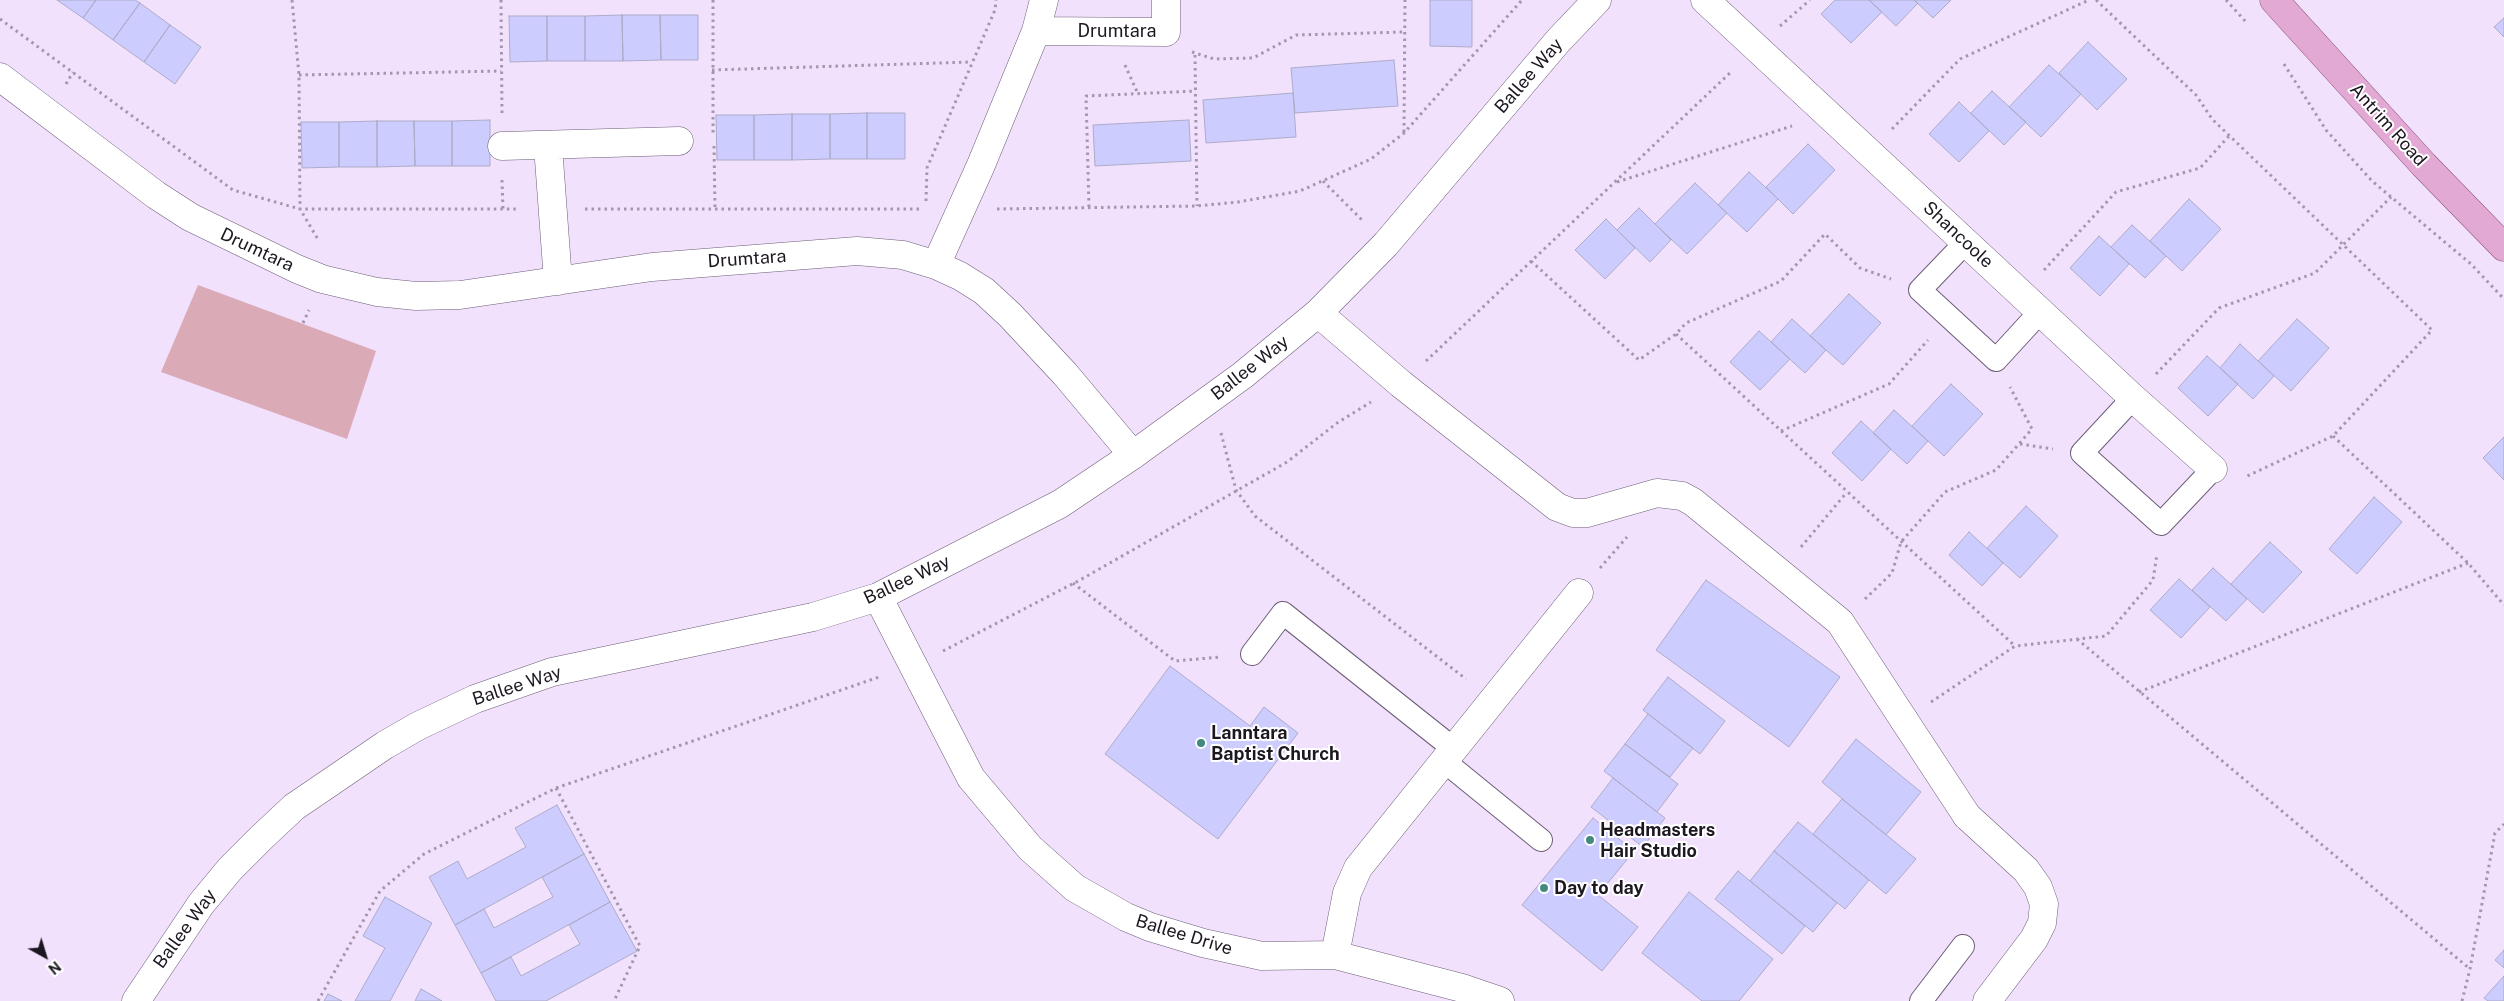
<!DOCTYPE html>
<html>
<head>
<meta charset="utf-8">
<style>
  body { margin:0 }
  #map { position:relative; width:2504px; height:1001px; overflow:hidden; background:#f2e1fd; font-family:"Public Sans",sans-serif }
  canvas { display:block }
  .north { position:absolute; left:20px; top:931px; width:50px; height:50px; -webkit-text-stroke:4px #fff; paint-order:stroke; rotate:141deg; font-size:14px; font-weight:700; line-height:20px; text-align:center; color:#1d1721 }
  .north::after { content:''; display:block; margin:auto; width:18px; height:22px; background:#1d1721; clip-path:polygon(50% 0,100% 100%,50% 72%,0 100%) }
</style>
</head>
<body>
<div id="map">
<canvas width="2504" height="1001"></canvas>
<div class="north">N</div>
</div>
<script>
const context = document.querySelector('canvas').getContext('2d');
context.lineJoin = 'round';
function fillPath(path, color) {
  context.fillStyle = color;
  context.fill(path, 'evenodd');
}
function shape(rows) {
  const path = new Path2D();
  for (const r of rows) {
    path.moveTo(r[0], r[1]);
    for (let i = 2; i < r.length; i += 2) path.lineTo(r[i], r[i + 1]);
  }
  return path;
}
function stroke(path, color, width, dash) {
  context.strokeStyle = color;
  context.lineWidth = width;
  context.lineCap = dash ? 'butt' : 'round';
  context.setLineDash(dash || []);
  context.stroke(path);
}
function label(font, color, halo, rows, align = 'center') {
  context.font = font + ' "Public Sans",sans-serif';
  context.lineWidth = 4;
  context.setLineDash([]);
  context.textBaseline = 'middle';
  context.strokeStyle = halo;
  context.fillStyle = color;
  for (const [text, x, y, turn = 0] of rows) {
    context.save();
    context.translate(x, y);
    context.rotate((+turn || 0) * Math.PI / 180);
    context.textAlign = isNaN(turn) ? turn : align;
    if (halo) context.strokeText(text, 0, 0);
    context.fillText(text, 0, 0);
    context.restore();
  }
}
fillPath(shape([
  [198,285,376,351,347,439,161,372]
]), '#daabb7');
const building = shape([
  [57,0,96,0,83,18,57,0],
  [96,0,135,0,140,3,113,40,83,18,96,0],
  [1430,0,1472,0,1472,47,1430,46,1430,0],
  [1835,0,1869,0,1882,12,1851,43,1821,14,1835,0],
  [1869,0,1914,0,1918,3,1896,26,1869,0],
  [1914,0,1951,0,1933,18,1914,0],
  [140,3,170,25,144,62,113,40,140,3],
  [622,15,623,61,585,61,585,16,622,15],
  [622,15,660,15,661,60,623,61,622,15],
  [660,15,698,15,698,60,661,60,660,15],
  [509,16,547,16,547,61,510,62,509,16],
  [547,16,585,16,585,61,547,61,547,16],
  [2504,18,2504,37,2494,27,2504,18],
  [170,25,201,47,175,84,144,62,170,25],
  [2088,42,2127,79,2097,110,2059,73,2088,42],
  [1394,60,1398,106,1295,113,1291,68,1394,60],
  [2049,65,2081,94,2041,137,2009,107,2049,65],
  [1992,91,2026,122,2004,145,1971,113,1992,91],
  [1293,93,1296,137,1206,143,1203,100,1293,93],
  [1959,102,1989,131,1959,162,1929,134,1959,102],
  [867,113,867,159,830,159,830,114,867,113],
  [867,113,905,113,905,159,867,159,867,113],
  [792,114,792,160,754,160,754,115,792,114],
  [792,114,830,114,830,159,792,160,792,114],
  [716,115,754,115,754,160,717,160,716,115],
  [490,120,490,166,452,166,452,121,490,120],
  [1189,120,1191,161,1095,166,1093,125,1189,120],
  [377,121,377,167,339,167,339,122,377,121],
  [377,121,414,121,415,166,377,167,377,121],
  [414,121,452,121,452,166,415,166,414,121],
  [301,122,339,122,339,167,302,168,301,122],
  [1808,144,1835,170,1793,214,1766,187,1808,144],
  [1749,172,1778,199,1747,232,1718,205,1749,172],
  [1695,183,1727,213,1687,254,1655,224,1695,183],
  [2189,199,2221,229,2182,271,2150,241,2189,199],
  [1639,208,1671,240,1650,262,1617,230,1639,208],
  [1606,219,1635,248,1605,279,1575,250,1606,219],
  [2132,225,2166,256,2145,278,2111,247,2132,225],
  [2099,236,2129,264,2100,296,2070,268,2099,236],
  [1849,294,1881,323,1843,365,1810,336,1849,294],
  [1792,319,1826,350,1805,373,1771,342,1792,319],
  [2297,319,2329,348,2291,391,2258,361,2297,319],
  [1759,331,1790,359,1760,390,1730,362,1759,331],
  [2240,344,2274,376,2253,399,2220,368,2240,344],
  [2207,356,2238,384,2208,416,2178,388,2207,356],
  [1951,384,1983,414,1944,456,1912,426,1951,384],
  [1894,410,1928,441,1907,464,1873,433,1894,410],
  [1861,421,1891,449,1862,481,1832,453,1861,421],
  [2504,437,2504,480,2483,458,2504,437],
  [2374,497,2402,522,2357,574,2329,549,2374,497],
  [2026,506,2058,536,2020,578,1987,548,2026,506],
  [1969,532,2003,563,1982,586,1949,555,1969,532],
  [2270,542,2302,572,2263,613,2231,584,2270,542],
  [2213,568,2247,599,2226,621,2192,590,2213,568],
  [2179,579,2210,607,2181,638,2150,610,2179,579],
  [1706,580,1840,677,1789,747,1656,650,1706,580],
  [1170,666,1250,726,1264,707,1298,733,1218,839,1105,754,1170,666],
  [1668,677,1725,721,1700,754,1643,710,1668,677],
  [1648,714,1693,748,1670,777,1625,744,1648,714],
  [1856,739,1921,792,1886,835,1822,782,1856,739],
  [1625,744,1678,784,1657,812,1604,771,1625,744],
  [1613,778,1665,818,1643,847,1591,807,1613,778],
  [1842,799,1916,859,1886,894,1813,834,1842,799],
  [557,805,584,854,455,925,429,877,458,861,467,879,526,847,515,828,557,805],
  [1593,818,1634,851,1598,895,1638,927,1602,971,1522,905,1593,818],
  [1798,822,1869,880,1845,909,1774,851,1798,822],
  [1774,851,1837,903,1813,932,1750,881,1774,851],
  [584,854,610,902,481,973,455,925,484,909,494,928,553,897,542,877,584,854],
  [1738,871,1805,926,1782,954,1715,899,1738,871],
  [1689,892,1773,959,1739,1001,1702,1001,1642,953,1689,892],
  [385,897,432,923,390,1001,355,1001,385,948,363,936,385,897],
  [610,902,637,951,546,1001,496,1001,481,973,511,957,521,976,580,944,569,925,610,902],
  [2504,950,2504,968,2495,960,2504,950],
  [2504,976,2504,1001,2488,1001,2484,998,2504,976],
  [421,989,442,1001,415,1001,421,989],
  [328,994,342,1001,324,1001,328,994]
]);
fillPath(building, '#cdccfe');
stroke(building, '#acabc8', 1);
const service = shape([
  [1966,242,1920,290,1996,360,2040,312],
  [2133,398,2082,453,2161,524,2213,469],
  [1252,654,1283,613,1454,749],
  [1444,761,1541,840],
  [1921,1001,1963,946]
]);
const pedestrian = shape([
  [1904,720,1967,816]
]);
const minor = shape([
  [1705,0,2133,398,2213,469],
  [1036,31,1166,32,1166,0],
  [0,77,156,195,190,217,297,269,322,279,377,292,416,296,460,295,652,267,857,251,903,255,936,265,960,276,984,291,1010,315,1065,374,1133,455],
  [502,146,679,141],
  [548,146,558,281],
  [936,265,981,165,1036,31,1044,0],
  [1318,313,1401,384,1557,507,1573,513,1587,513,1657,493,1682,496,1693,502,1840,622,1904,720],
  [878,597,971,778,1030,848,1075,888,1126,917,1150,927,1203,943,1262,956,1335,955,1462,988,1500,1001],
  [1967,816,2026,870,2038,887,2044,904,2042,923,2034,939,1987,1001],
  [1335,955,1347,893,1358,868,1579,593],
  [136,1001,201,904,230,869,262,837,294,807,385,745,418,726,475,699,552,672,813,617,878,597,1060,504,1133,455,1243,375,1318,313,1386,244,1558,41,1597,0]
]);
const primary = shape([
  [2274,0,2424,165,2504,247]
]);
stroke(service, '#6c5e76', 24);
stroke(pedestrian, '#6c5e76', 29);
stroke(minor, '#6c5e76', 29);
stroke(primary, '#8f5082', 29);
stroke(shape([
  [292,0,299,75,300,209,319,241],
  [501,0,502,113],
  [713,0,713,134],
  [2096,0,2196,95,2212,119,2432,330,2333,436,2245,477],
  [2226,0,2246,22],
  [0,19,233,190,300,209,518,209],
  [1780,26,1810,0],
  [1192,52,1214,59,1253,58,1296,35,1404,32],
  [1195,55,1197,206],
  [2284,64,2326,130,2372,181,2471,264,2504,299],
  [1125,65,1138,94],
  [712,70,971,62],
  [299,75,501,71],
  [66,84,73,72],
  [1892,129,1960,59,2089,0],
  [1404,132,1405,0],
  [714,146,715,209],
  [502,180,503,209],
  [1323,181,1363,221],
  [1617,182,1792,126],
  [926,201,927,168,995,10,996,0],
  [1089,207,1086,96,1196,91],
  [585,209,923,209],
  [997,209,1197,206,1238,202,1300,191,1371,159,1404,133,1522,0],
  [1531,261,1639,360,1676,334,1686,323,1781,281,1825,234,1860,268,1891,279],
  [2044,270,2116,192,2200,168,2229,136],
  [303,323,309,310],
  [1676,334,2015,646],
  [1426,361,1732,71],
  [2156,374,2219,308,2315,273,2391,197],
  [1781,431,1889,384,1928,340],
  [1221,433,1236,490,1255,516,1466,679],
  [2333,436,2468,563,2504,605],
  [2020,444,2053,449],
  [1801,547,1847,492],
  [1600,568,1627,537],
  [1073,583,1175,661,1221,657],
  [1865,599,1892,573,1901,542,1945,492,1996,470,2032,429,2010,387],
  [2077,639,2470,969],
  [943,651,1080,580,1287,462,1337,423,1371,402],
  [2139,692,2468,563],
  [1931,702,2015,646,2106,636,2153,580,2157,554],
  [556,788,640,946,614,1001],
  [318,1001,380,891,424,854,556,788,882,676],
  [2462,1001,2470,969,2495,833,2504,824]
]), '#a497ad', 3, [2.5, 4]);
stroke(service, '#fff', 22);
stroke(pedestrian, '#fff', 28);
stroke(minor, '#fff', 28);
stroke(primary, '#e1a9d3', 28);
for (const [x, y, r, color] of [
  [1201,743,5,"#438981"],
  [1590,840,5,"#438981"],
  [1544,888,5,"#438981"]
]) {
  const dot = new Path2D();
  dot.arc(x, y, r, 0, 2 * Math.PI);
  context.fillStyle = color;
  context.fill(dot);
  stroke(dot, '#fff', 2);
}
label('18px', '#1d1721', '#fff', [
  ["Drumtara",1117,31],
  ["Ballee Way",1529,76,-49],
  ["Antrim Road",2388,125,48],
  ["Shancoole",1958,235,43],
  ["Drumtara",257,250,25],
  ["Drumtara",747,259,-4],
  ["Ballee Way",1250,368,-38],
  ["Ballee Way",907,580,-25],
  ["Ballee Way",517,686,-18],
  ["Ballee Way",185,929,-54],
  ["Ballee Drive",1184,935,17]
]);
label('bold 18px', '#1d1721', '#fff', [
  ["Lanntara",1211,733],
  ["Baptist Church",1211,754],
  ["Headmasters",1600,830],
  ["Hair Studio",1600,851],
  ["Day to day",1554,888]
], 'left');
</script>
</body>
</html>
